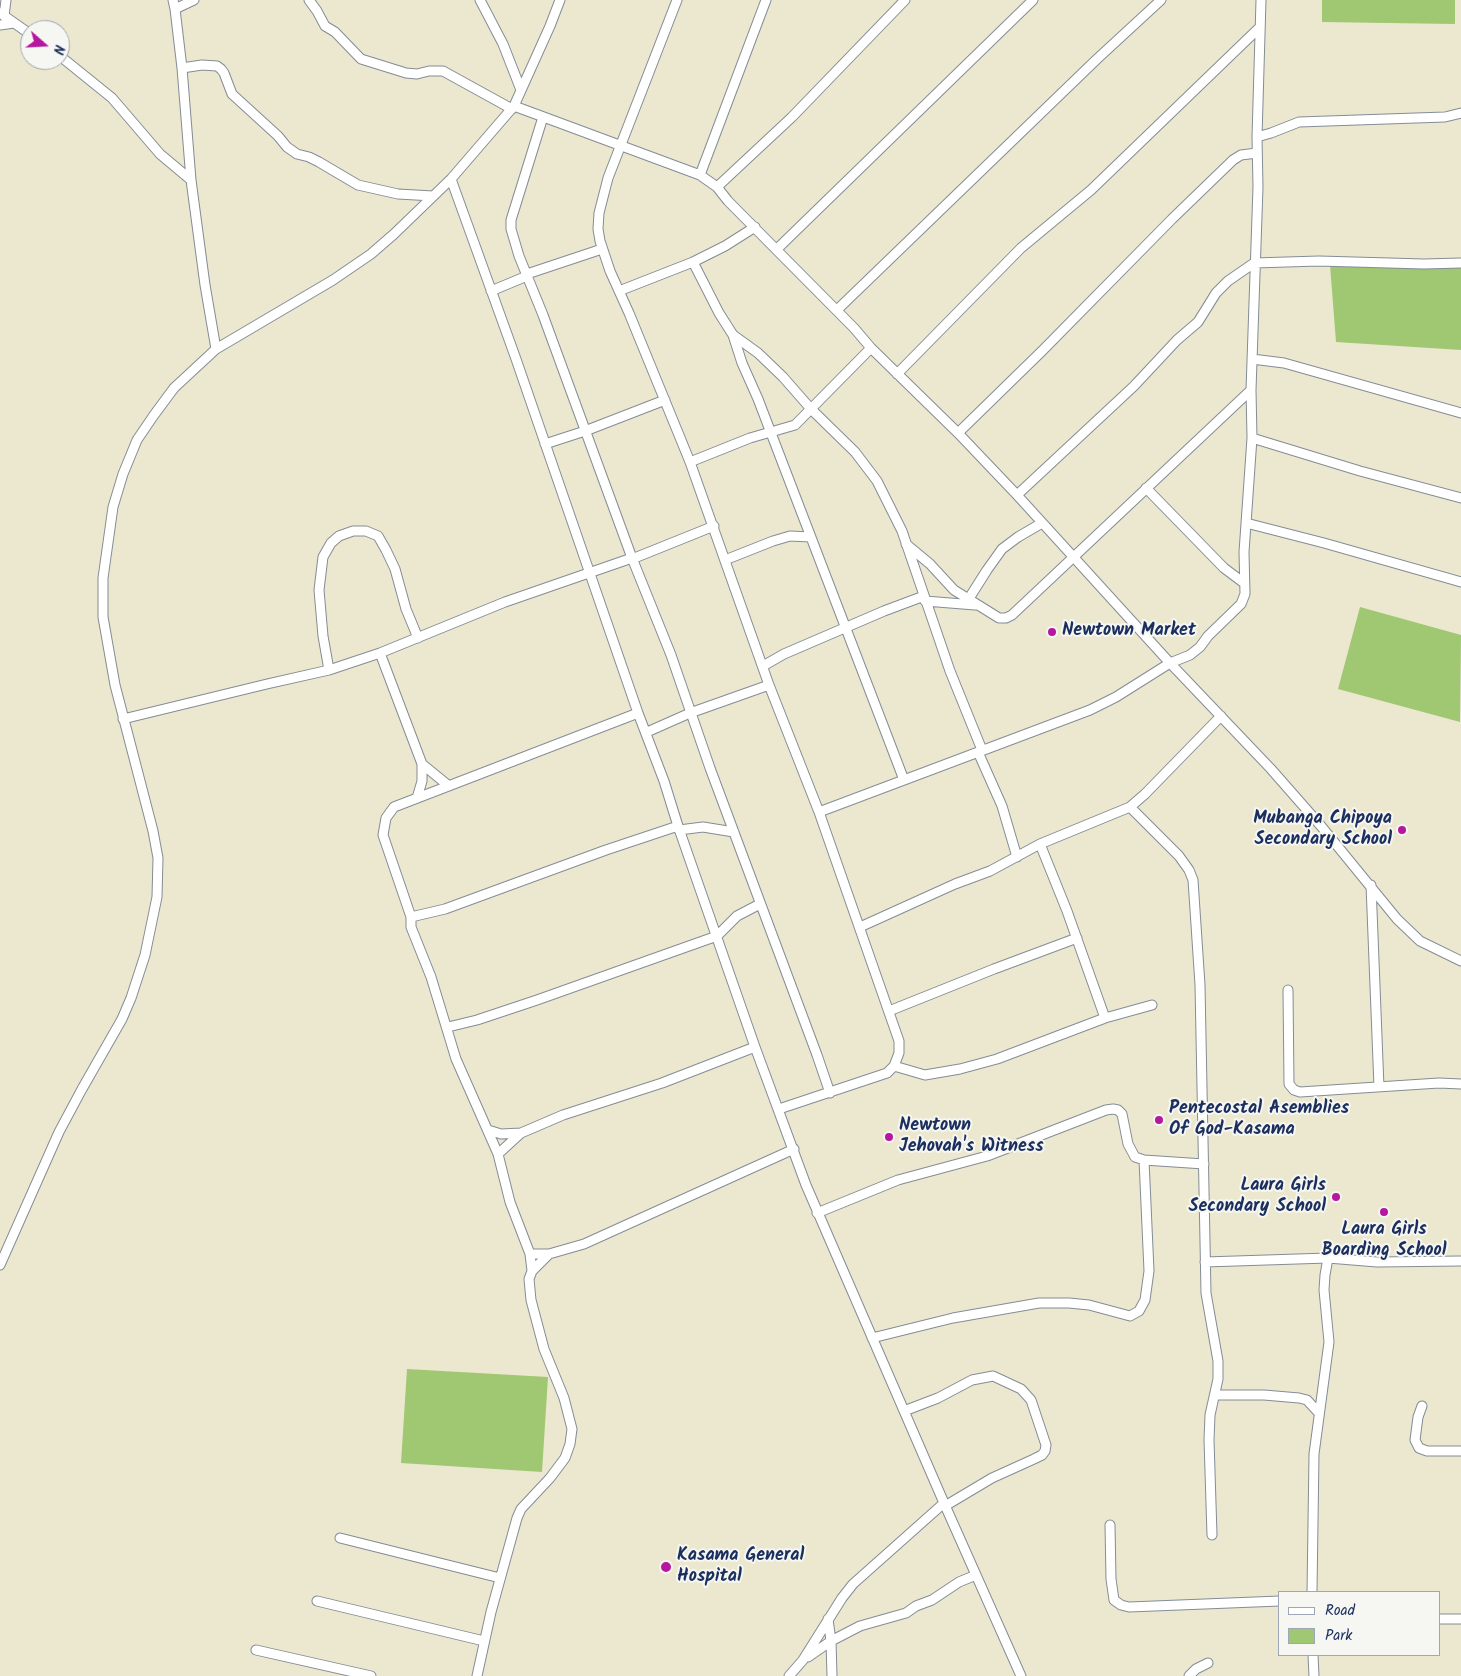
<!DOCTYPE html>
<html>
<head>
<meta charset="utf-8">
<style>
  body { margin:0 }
  #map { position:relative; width:1461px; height:1676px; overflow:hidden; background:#ece8cf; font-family:Kalam,sans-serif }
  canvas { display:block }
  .legend { position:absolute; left:1278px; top:1591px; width:162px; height:65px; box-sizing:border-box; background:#f6f6f2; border:1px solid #9ea6b7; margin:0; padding:6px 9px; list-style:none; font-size:15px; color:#1b2f5e }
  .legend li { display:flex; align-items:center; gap:10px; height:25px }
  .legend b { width:25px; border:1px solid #9ea6b7 }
  .north { position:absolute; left:20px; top:20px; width:50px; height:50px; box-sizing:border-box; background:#f6f6f2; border:1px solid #9ea6b7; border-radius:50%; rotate:109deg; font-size:14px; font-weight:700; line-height:20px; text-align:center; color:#1b2f5e }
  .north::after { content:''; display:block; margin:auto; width:18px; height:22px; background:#b5179e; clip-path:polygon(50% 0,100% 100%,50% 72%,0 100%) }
</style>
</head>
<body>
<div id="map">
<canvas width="1461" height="1676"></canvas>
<ul class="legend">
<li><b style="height:6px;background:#fff"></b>Road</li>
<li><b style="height:14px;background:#a0c772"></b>Park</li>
</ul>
<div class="north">N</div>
</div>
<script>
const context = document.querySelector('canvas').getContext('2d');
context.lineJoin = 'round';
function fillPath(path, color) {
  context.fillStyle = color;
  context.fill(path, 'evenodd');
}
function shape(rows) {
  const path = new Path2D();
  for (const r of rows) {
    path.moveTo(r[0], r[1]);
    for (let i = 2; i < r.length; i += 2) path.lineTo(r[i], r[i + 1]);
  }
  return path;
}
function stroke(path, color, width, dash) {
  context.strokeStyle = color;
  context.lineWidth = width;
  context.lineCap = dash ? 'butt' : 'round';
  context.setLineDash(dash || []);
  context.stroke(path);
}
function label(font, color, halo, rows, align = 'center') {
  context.font = font + ' Kalam,sans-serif';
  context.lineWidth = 4;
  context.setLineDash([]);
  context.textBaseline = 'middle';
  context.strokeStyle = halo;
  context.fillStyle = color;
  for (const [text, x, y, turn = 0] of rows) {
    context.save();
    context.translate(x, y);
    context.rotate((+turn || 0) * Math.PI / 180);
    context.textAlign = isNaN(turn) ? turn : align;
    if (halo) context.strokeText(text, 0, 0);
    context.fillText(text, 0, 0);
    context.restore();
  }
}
fillPath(shape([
  [1322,0,1455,0,1455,24,1322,22],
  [1330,265,1461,266,1461,350,1336,342],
  [1360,607,1461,635,1460,722,1338,689],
  [407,1369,548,1377,542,1472,401,1463]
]), '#a0c772');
const street = shape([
  [173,0,175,9,182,68,191,180,205,285,216,349],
  [309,0,317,11,325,26,335,32,361,59,406,73,417,74,429,71,443,71,512,109],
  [480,0,503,44,521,90],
  [677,0,608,178,599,213,598,229,600,241,610,271,629,313,690,462,769,685,819,812,899,1041,899,1053,894,1066,887,1073,779,1109],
  [175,9,194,0],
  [0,13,30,34],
  [4,16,6,0],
  [0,25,14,23],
  [60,56,112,98,160,154,191,180],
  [182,68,202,65,217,66,221,69,224,73,232,94,278,136,287,147,297,154,309,157,319,162,358,185,398,194,433,196],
  [514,106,550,26,560,0],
  [543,117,511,220,511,229,519,256,543,315,632,558,671,655,710,768,817,1055,830,1093],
  [1257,137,1271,133,1299,122,1445,117,1461,113],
  [700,175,766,0],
  [451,179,516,359,638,713,664,781,678,826,755,1047,806,1185,944,1503,1021,1676],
  [717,187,792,117,905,0],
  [777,249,1033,0],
  [693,262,719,313,733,335,742,363,758,399,904,780],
  [527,274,602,249],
  [491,291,527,276],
  [619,291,693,262,725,246,755,227],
  [837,310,1097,59,1161,0],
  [733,335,758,353,783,377,811,409,855,452,877,481,902,531,950,671,982,750],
  [1252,359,1284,363,1461,413],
  [897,374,1021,248,1091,190,1259,28],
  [958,433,1043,350,1172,219,1233,160,1241,155,1257,153],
  [1252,438,1360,471,1461,498],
  [545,444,585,431,665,400],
  [690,462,750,438,795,425,871,348],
  [1146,488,1224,568,1244,583],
  [1017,495,1134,386,1177,340,1198,322,1216,293,1228,281,1254,263,1319,261,1424,264,1461,263],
  [1246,523,1324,543,1461,582],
  [906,544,930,564,954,590,999,618,1006,618,1012,615,1251,390,1258,187,1257,137,1261,0],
  [632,559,714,526],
  [725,560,773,541,790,536,811,537],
  [968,600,987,570,1002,549,1018,537,1042,523],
  [925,601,975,605],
  [380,653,422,764,422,781,417,798],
  [763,666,784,654,884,611,924,596],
  [329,670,323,636,319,590,323,557,331,543,339,536,353,531,366,531,378,536,386,550,395,569,406,609,418,638],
  [638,713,394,807,386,818,383,835,411,917,445,909,606,850,678,826],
  [123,719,267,684,329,670,380,653,505,602,632,558],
  [647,732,690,713,769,685],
  [978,752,1002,806,1017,857],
  [422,764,449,786],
  [1130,807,1179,856,1189,870,1193,880,1200,985,1206,1293,1218,1361,1218,1379,1210,1415,1209,1440,1212,1535],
  [819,812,1090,710,1116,697,1170,663,1190,655,1200,647,1208,636,1241,604,1245,594,1244,552,1252,438,1251,390],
  [679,830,703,827,734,832],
  [1040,844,1067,911,1105,1018],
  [1371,885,1379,1087],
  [411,917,411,927,431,977,456,1059,498,1154,510,1202,530,1254,532,1271,529,1279,531,1300,544,1349,564,1398,572,1429,570,1444,565,1458,550,1478,521,1509,517,1518,491,1612,477,1676],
  [860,927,955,884,990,871,1040,844,1130,807,1145,794,1221,716],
  [1288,990,1289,1084,1294,1090,1300,1092,1439,1083,1461,1084],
  [889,1011,994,969,1077,938],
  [448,1027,477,1020,537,1000,717,936,737,916,760,904],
  [894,1066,925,1075,960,1069,997,1059,1105,1018,1152,1005],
  [488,1130,501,1134,521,1133,563,1115,662,1083,755,1047],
  [498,1154,521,1133],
  [817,1213,898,1180,987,1156,1106,1110,1113,1109,1118,1110,1122,1114,1128,1144,1135,1157,1144,1160,1204,1164],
  [530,1254,549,1254,584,1244,794,1149],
  [1205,1262,1328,1258,1377,1262,1461,1261],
  [0,1265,59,1132,82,1089,122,1019,131,998,145,955,157,897,158,858,153,831,115,685,103,617,103,578,113,507,123,474,137,440,154,415,174,388,216,349,333,280,371,254,394,234,451,179,514,106,700,175,717,187,728,201,854,328,871,348,958,433,1017,495,1170,663,1271,769,1321,826,1397,919,1420,941,1461,961],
  [532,1271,549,1254],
  [872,1338,953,1318,1039,1303,1069,1303,1089,1305,1130,1316,1139,1311,1145,1300,1149,1271,1144,1160],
  [1215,1395,1264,1395,1299,1398,1307,1400,1318,1412],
  [1422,1406,1418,1417,1415,1440,1419,1448,1427,1451,1461,1451],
  [904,1411,938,1398,972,1380,993,1376,1021,1389,1031,1400,1046,1445,1045,1451,1042,1455,1034,1459,992,1478,945,1506],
  [1110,1525,1111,1579,1114,1600,1121,1605,1129,1607,1280,1601],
  [340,1538,500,1578],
  [1312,1592,1314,1454,1329,1342,1324,1290,1325,1275,1328,1258],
  [317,1601,484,1641],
  [828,1619,831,1641,832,1676],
  [1440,1619,1461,1619],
  [256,1650,371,1676],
  [1313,1655,1314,1676],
  [808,1657,831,1641,860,1626,906,1613,916,1606,932,1600,959,1582,976,1575],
  [789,1676,803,1660,842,1598,853,1584,944,1503],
  [1189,1676,1196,1669,1208,1663]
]);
stroke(street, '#848c96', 11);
stroke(street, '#fff', 9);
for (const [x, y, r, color] of [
  [1052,632,5,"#b5179e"],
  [1402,830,5,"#b5179e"],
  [1159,1120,5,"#b5179e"],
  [889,1137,5,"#b5179e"],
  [1336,1197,5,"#b5179e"],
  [1384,1212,5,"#b5179e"],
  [666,1567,6,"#b5179e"]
]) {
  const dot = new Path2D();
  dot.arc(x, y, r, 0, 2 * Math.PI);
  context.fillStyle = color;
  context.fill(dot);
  stroke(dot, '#f6f6f2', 2);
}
label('bold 18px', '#1b2f5e', '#f6f6f2', [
  ["Newtown Market",1062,632],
  ["Mubanga Chipoya",1392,820,"right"],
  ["Secondary School",1392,841,"right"],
  ["Pentecostal Asemblies",1169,1110],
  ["Of God-Kasama",1169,1131],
  ["Newtown",899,1127],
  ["Jehovah's Witness",899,1148],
  ["Laura Girls",1326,1187,"right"],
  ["Secondary School",1326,1208,"right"],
  ["Laura Girls",1384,1231,"center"],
  ["Boarding School",1384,1252,"center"],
  ["Kasama General",677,1557],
  ["Hospital",677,1578]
], 'left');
</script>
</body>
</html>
